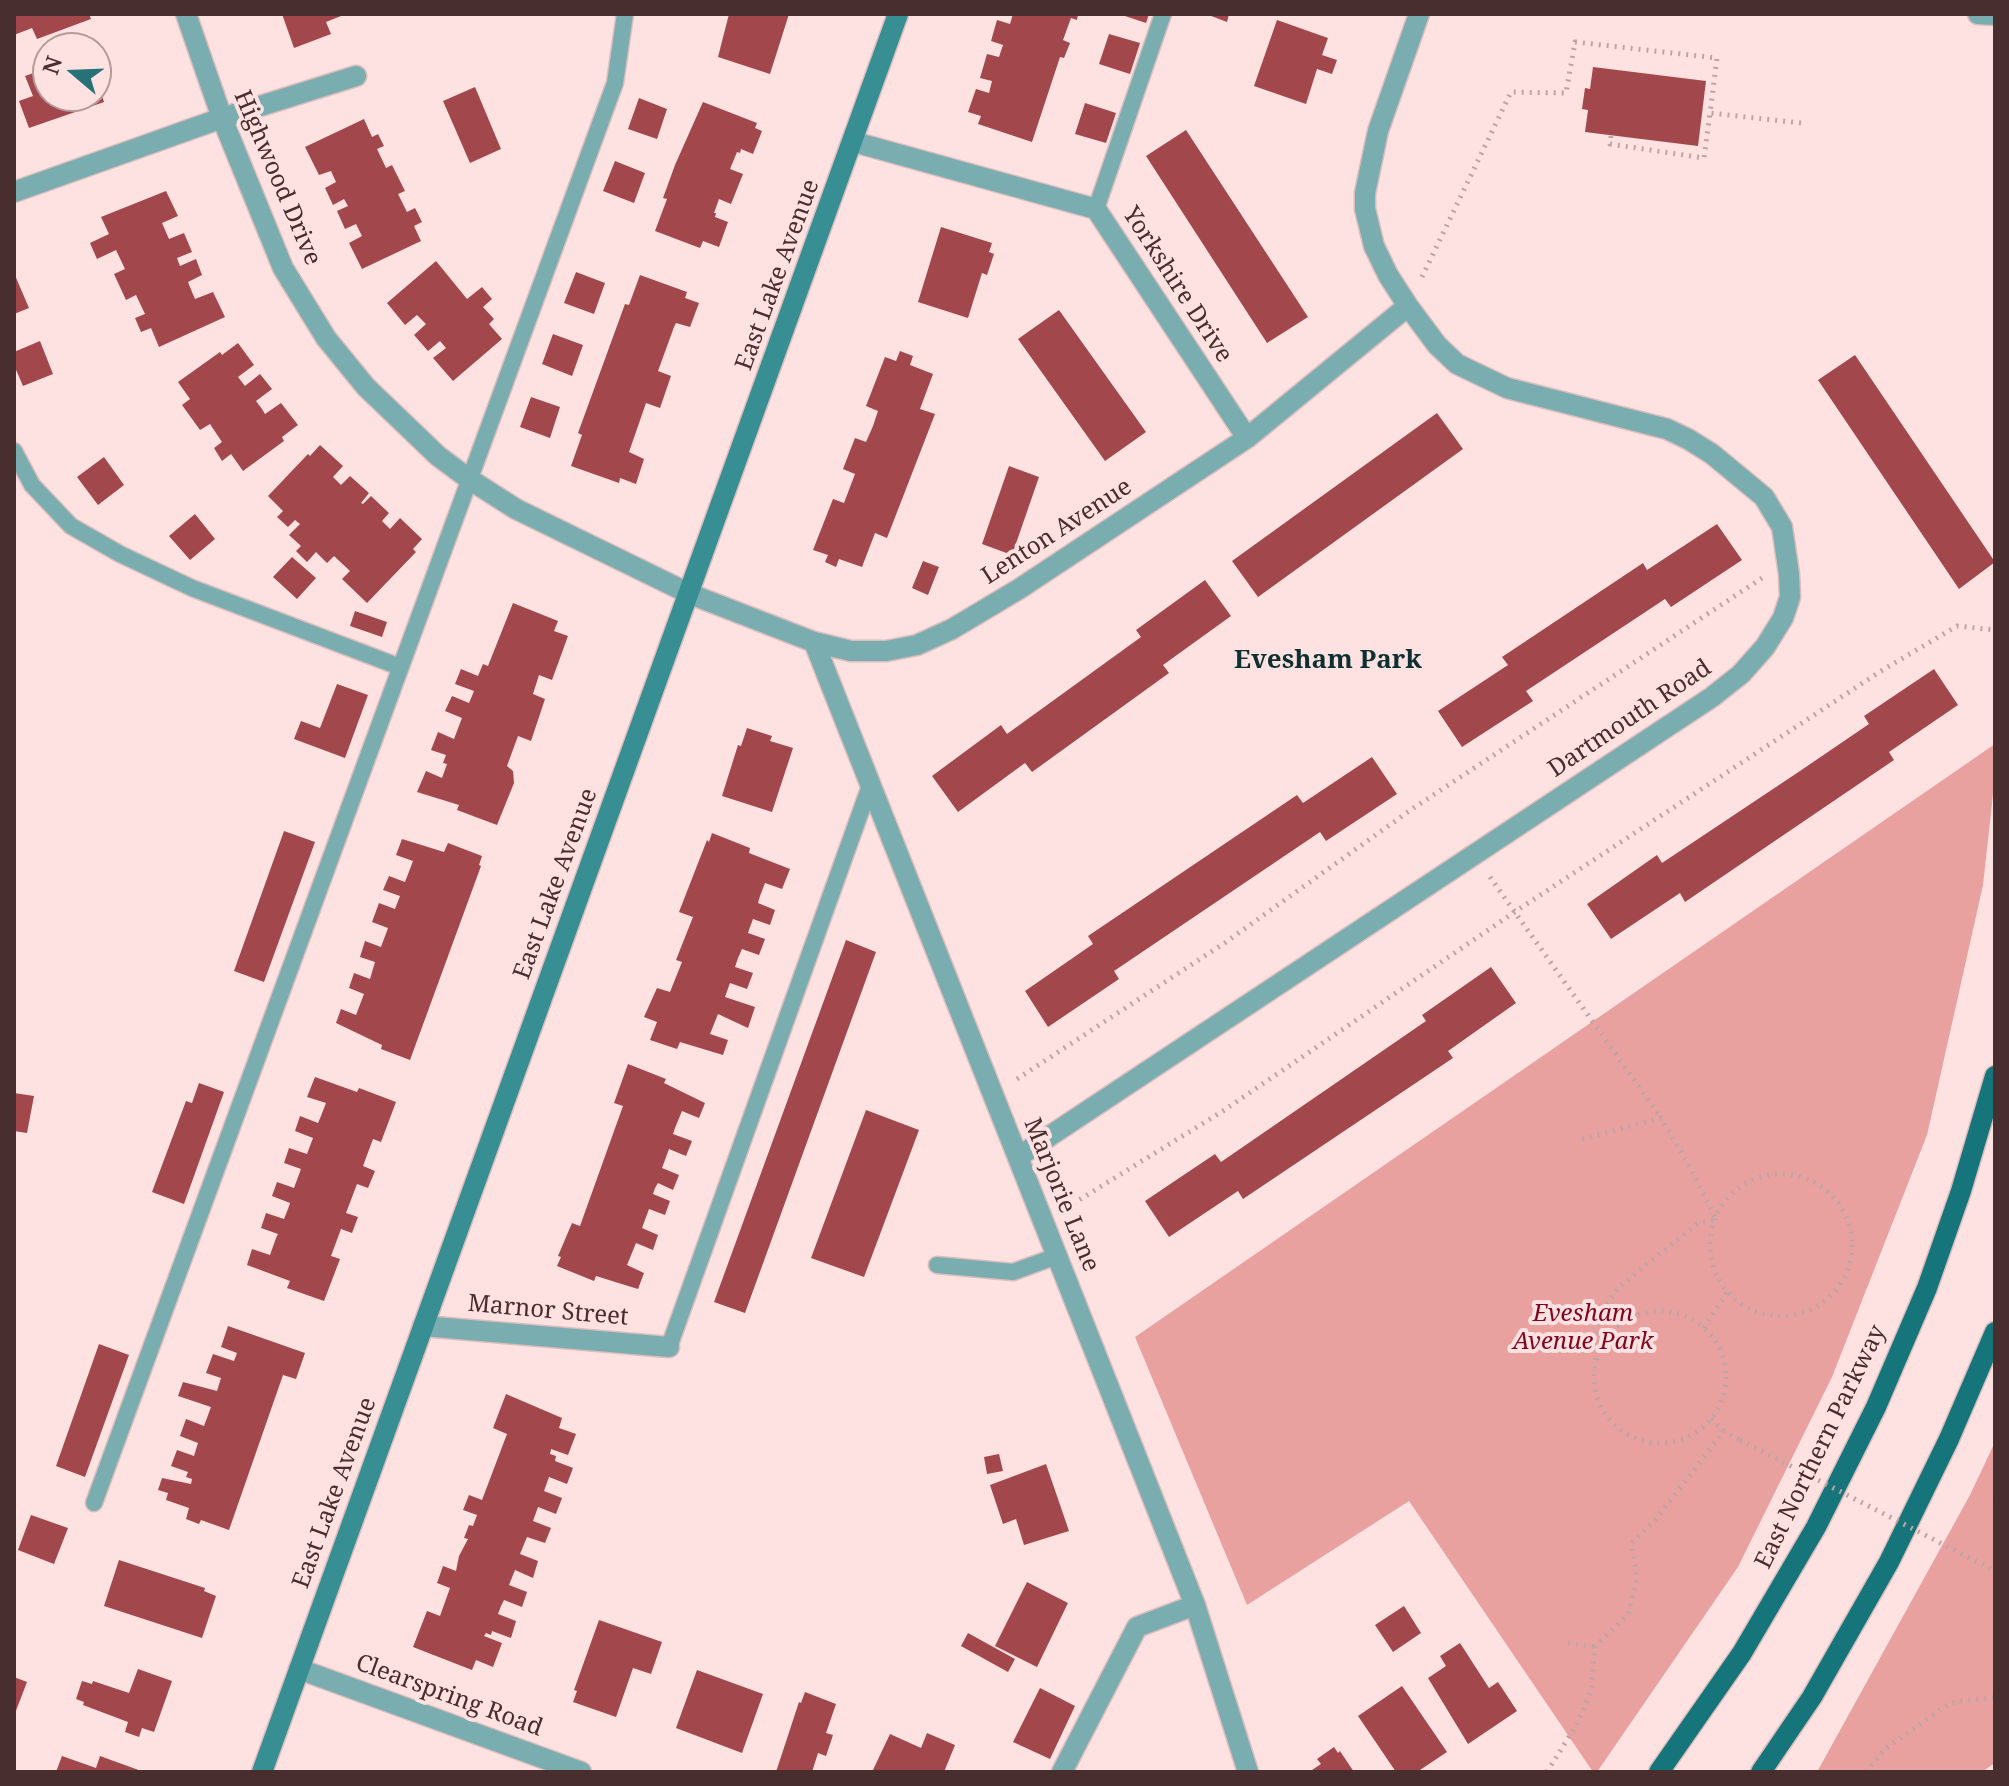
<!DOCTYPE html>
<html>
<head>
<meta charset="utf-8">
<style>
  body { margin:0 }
  #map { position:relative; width:2009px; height:1786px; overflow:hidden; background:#fee2e1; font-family:"Noto Serif",serif }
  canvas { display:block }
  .frame { position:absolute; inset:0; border:16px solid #482e2e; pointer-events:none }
  .north { position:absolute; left:32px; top:32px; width:80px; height:80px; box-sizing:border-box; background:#fee2e1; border:2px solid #b59a99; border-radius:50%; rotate:289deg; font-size:22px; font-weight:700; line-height:32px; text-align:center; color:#482e2e }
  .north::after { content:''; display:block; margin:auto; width:28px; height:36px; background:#277276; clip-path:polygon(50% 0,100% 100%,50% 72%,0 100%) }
</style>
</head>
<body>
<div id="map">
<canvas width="2009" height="1786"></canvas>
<div class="frame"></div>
<div class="north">N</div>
</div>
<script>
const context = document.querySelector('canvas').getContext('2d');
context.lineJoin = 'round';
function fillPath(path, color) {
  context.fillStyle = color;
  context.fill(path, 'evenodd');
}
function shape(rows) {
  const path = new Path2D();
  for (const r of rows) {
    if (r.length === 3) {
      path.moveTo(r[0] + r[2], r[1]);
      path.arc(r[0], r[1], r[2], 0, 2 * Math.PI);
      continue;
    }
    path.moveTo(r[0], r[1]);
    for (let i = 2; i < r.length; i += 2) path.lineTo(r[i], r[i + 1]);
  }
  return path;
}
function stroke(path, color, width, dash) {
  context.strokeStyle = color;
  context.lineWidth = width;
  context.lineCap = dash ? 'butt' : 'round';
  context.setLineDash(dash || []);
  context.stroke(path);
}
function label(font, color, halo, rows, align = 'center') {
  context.font = font + ' "Noto Serif",serif';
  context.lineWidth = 8;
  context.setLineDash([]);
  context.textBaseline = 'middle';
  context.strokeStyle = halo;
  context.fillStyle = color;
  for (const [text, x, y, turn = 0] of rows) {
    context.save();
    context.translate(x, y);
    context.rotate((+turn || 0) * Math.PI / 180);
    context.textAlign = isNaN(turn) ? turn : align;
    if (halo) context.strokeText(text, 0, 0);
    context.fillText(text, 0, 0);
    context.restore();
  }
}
fillPath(shape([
  [1995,744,1995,776,1983,885,1927,1135,1832,1377,1738,1567,1597,1772,1593,1772,1409,1501,1247,1605,1135,1337],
  [1995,1442,1995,1763,1982,1772,1817,1772,1970,1495]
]), '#e9a1a0');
fillPath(shape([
  [14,14,89,14,91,19,37,39,32,28,14,35],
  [282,14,346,14,326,22,331,34,294,48],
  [729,14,789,14,770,74,718,57],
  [1013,14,1078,14,1077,20,1071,18,1063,40,1070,43,1064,58,1060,57,1032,142,978,124,981,116,968,112,976,89,989,93,992,81,980,78,987,54,999,57,1003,45,991,41,997,20,1010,24],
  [1119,14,1149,14,1146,23],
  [1206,14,1229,14,1227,22],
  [1277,20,1328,38,1322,55,1337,60,1332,74,1317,69,1306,104,1254,86],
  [1109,34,1140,43,1130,74,1099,64],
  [96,46,110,82,99,86,104,102,29,128,19,101,33,96,25,76,48,68,48,96,96,96],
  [1593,67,1706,81,1698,146,1585,132,1588,110,1582,109,1585,88,1590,89],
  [475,87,501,149,470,163,443,101],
  [639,98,667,109,657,139,628,129],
  [703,102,757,123,755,128,762,131,753,154,741,149,740,153,737,152,730,169,743,174,731,204,719,199,714,213,716,213,715,217,728,222,719,247,703,241,700,248,655,231,667,199,663,198,675,165],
  [1085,103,1116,113,1106,143,1075,134],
  [364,119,372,137,378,134,384,146,377,149,386,168,392,165,405,191,398,194,407,212,415,208,422,222,414,226,421,241,362,269,349,243,362,236,356,224,345,229,337,211,348,206,344,199,333,205,325,188,336,182,331,171,319,175,305,147],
  [1186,130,1308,317,1267,343,1146,156],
  [615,161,645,173,634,203,603,191],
  [166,191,178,216,162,223,169,239,184,233,192,252,177,258,178,261,180,266,196,259,202,275,188,282,192,292,195,299,213,292,225,317,159,347,151,328,141,332,135,318,145,314,136,295,126,300,114,274,125,269,116,250,97,259,90,243,109,234,101,217],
  [941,227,992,243,989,252,994,254,987,275,982,273,968,318,918,302],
  [436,261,467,299,482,287,492,299,483,307,494,319,489,324,502,339,453,381,433,358,446,348,440,341,428,351,414,335,426,324,417,315,405,325,387,303],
  [576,272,605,283,594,314,564,303],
  [14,273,29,308,14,314],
  [640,275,687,292,685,298,699,303,690,327,676,323,674,327,658,371,671,376,660,408,646,403,629,452,644,459,636,484,620,478,619,483,571,466,582,435,578,433,625,304,629,305],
  [1059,310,1146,432,1105,461,1018,339],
  [553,334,583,345,572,376,542,364],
  [40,341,53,374,23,386,14,365,14,352],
  [238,343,254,365,238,377,245,386,260,374,272,389,256,401,262,409,265,414,281,403,298,425,282,437,284,441,243,471,231,454,222,461,214,448,222,442,210,424,200,430,182,405,190,399,178,382,220,352,222,355],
  [900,351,913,356,910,365,933,374,920,409,935,414,887,538,875,533,862,567,839,559,836,567,825,562,828,555,813,550,833,499,844,503,855,474,843,469,855,438,866,442,873,426,878,411,866,406,885,357,896,361],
  [1855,355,1995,562,1959,589,1818,380],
  [531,397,560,407,550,438,520,427],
  [1437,413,1463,449,1258,597,1232,561],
  [320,445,343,466,333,477,341,485,350,476,369,493,361,503,363,504,371,496,389,513,382,521,390,529,400,518,422,539,413,549,416,552,367,603,342,579,350,571,334,556,327,563,316,552,307,562,296,551,301,546,289,535,300,524,295,520,288,527,277,517,283,511,268,496,308,454,310,456],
  [104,457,124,485,98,505,77,477],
  [1009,466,1039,477,1012,555,982,544],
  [195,514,215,539,190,560,169,536],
  [1717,524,1742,560,1671,607,1665,599,1526,691,1533,701,1462,747,1438,711,1508,665,1502,657,1643,563,1647,570],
  [292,557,316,578,297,599,273,577],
  [923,561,939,567,928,595,912,588],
  [1205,580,1231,616,1163,665,1169,673,1032,772,1025,763,958,812,932,776,1001,725,1007,734,1141,637,1136,630],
  [513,603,558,621,554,631,568,636,552,680,539,675,533,694,545,699,531,741,518,736,507,766,513,771,514,783,497,825,457,810,459,805,417,792,426,771,442,778,447,764,443,763,446,755,431,750,438,732,454,739,462,718,445,711,452,696,469,703,472,696,474,691,455,684,461,669,478,676,483,664,488,666],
  [355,611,387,622,382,637,350,626],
  [1934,669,1958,705,1889,752,1894,760,1685,902,1680,893,1611,939,1587,904,1657,855,1662,863,1800,771,1869,724,1864,716],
  [337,684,368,695,345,758,294,739,301,721,320,728],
  [747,728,772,736,770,741,793,748,772,812,722,796,738,745,741,746],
  [1372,757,1397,794,1326,841,1320,832,1114,971,1119,979,1048,1027,1025,991,1093,944,1088,936,1297,795,1303,803],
  [284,831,315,842,264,982,234,971],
  [712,833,750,848,749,853,790,869,782,889,765,883,760,896,758,903,775,910,770,925,753,919,750,927,748,933,765,939,759,955,742,949,738,958,735,967,753,973,747,989,730,983,725,997,755,1007,748,1028,718,1014,710,1034,728,1040,723,1055,680,1042,677,1049,650,1040,657,1022,644,1017,657,988,670,992,682,962,676,960,693,917,679,912,707,840,709,842],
  [402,839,444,852,448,843,482,856,479,865,481,866,410,1060,381,1049,382,1045,336,1023,341,1009,356,1015,364,994,349,988,354,973,370,979,375,962,360,957,365,941,381,947,388,928,372,922,379,903,395,909,400,896,383,890,389,876,405,882,413,861,396,855],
  [846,940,876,952,745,1313,714,1302],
  [1491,967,1516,1003,1448,1051,1453,1058,1243,1199,1238,1191,1169,1237,1145,1201,1215,1154,1221,1162,1426,1021,1422,1015],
  [628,1064,666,1079,664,1083,705,1103,699,1118,682,1111,675,1128,673,1134,692,1141,686,1156,669,1149,662,1168,679,1175,673,1190,658,1183,655,1188,653,1194,670,1201,665,1215,649,1209,642,1228,658,1235,653,1250,636,1243,627,1265,644,1273,638,1289,596,1276,594,1281,557,1266,561,1257,558,1256,572,1223,580,1226,623,1106,614,1103],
  [315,1077,357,1092,359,1088,396,1102,381,1142,373,1139,363,1166,375,1171,368,1188,357,1184,346,1213,358,1217,352,1233,341,1229,331,1256,340,1259,324,1301,287,1288,290,1281,247,1265,252,1249,270,1255,276,1238,278,1234,261,1228,266,1213,284,1219,288,1209,290,1203,272,1196,277,1182,294,1188,301,1169,284,1163,289,1148,307,1154,313,1138,295,1131,300,1116,318,1123,321,1116,326,1103,307,1097],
  [199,1083,224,1092,184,1204,152,1192,186,1101,192,1103],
  [14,1093,34,1096,27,1133,14,1131],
  [866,1110,919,1130,864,1277,811,1258],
  [228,1326,305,1353,296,1379,283,1375,229,1530,201,1520,199,1524,186,1519,189,1508,166,1500,168,1493,158,1490,162,1478,191,1484,192,1479,186,1477,188,1472,171,1466,177,1450,194,1456,198,1443,180,1436,186,1419,204,1426,211,1407,178,1396,183,1382,217,1391,221,1378,206,1373,213,1354,234,1361,237,1353,221,1347],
  [99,1344,129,1355,85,1477,56,1466],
  [506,1394,562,1418,559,1428,576,1434,568,1455,551,1449,550,1454,556,1456,555,1461,573,1468,567,1484,549,1477,544,1491,562,1498,556,1514,538,1507,533,1521,551,1528,545,1543,527,1537,520,1554,538,1561,533,1578,515,1570,509,1585,527,1592,522,1607,504,1600,501,1606,498,1614,516,1621,511,1638,492,1631,491,1635,486,1633,484,1636,502,1643,493,1667,476,1660,472,1670,413,1647,427,1611,440,1616,450,1588,437,1583,443,1566,456,1571,459,1556,468,1539,464,1538,469,1525,473,1526,477,1515,463,1510,469,1495,482,1500,507,1434,493,1428],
  [999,1454,1003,1471,987,1474,984,1457],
  [1046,1464,1069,1531,1024,1545,1016,1519,1003,1524,990,1485],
  [31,1515,68,1528,54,1564,18,1550],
  [119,1560,205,1588,204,1591,216,1596,202,1638,104,1606],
  [1027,1582,1068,1603,1037,1667,995,1646],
  [1404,1606,1421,1633,1393,1652,1375,1625],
  [599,1620,662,1642,651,1674,633,1668,616,1717,573,1702,577,1691,574,1690],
  [968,1633,1015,1659,1008,1672,961,1646],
  [1460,1643,1489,1688,1498,1682,1517,1711,1468,1744,1428,1678,1446,1666,1440,1656],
  [138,1669,172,1681,154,1732,142,1728,139,1737,125,1732,128,1722,83,1705,84,1702,76,1699,82,1681,92,1684,93,1681,129,1693],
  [697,1670,763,1694,742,1753,676,1728],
  [14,1677,27,1682,14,1716],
  [1402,1686,1447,1752,1417,1772,1396,1772,1358,1716],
  [1040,1688,1075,1706,1050,1759,1013,1742],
  [805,1692,836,1704,826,1733,833,1735,826,1756,818,1753,812,1772,776,1772,799,1702,801,1703],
  [927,1733,955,1745,944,1772,872,1772,890,1734,921,1748],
  [1334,1747,1338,1753,1340,1751,1354,1772,1309,1772,1321,1764,1317,1759],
  [62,1756,96,1768,100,1756,144,1772,56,1772]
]), '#a2474b');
const lane = shape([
  [1096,209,1163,14],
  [14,451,32,485,71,526,120,554,192,588,400,667],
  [937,1265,1013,1272,1057,1256],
  [669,1347,871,783],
  [94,1503,615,83,625,14]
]);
const street = shape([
  [186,14,222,118,283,268,326,338,366,387,438,456,469,479,516,509,690,594,814,642,851,651,886,651,917,645,952,629,1019,589,1247,438,1408,306],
  [1978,14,1995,15],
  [854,142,1096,209,1247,438],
  [14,192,222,118,356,76],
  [814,642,1195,1605,1248,1772],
  [1018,1157,1712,697,1741,674,1765,647,1783,618,1790,597,1789,574,1782,527,1764,497,1712,454,1688,439,1667,429,1507,388,1457,364,1437,345,1408,306,1388,275,1374,246,1365,209,1365,193,1378,131,1419,14],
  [423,1326,669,1347],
  [299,1669,581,1772],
  [1062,1772,1137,1627,1195,1605]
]);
const secondary = shape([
  [262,1772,898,14]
]);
const primary = shape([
  [1659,1772,1742,1653,1816,1527,1876,1407,1927,1288,1961,1191,1995,1076],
  [1761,1772,1812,1697,1889,1562,1949,1439,1995,1332]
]);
stroke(lane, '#dabebd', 19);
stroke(street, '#dabebd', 23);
stroke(secondary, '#dabebd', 23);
stroke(primary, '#dabebd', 23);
stroke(shape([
  [1611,136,1610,144,1704,158,1710,113],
  [1422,277,1511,92,1566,93,1575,42,1717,58,1710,113,1801,123],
  [1490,877,1661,1118],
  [1017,1079,1226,942,1412,809,1762,578],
  [1582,1139,1661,1118,1690,1167,1716,1219,1697,1224,1620,1286,1598,1316,1599,1348],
  [1781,1245,71],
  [1066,1208,1223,1111,1513,913,1881,671,1957,626,1995,630],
  [1660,1377,66],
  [1704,1328,1727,1292],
  [1711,1419,1724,1431],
  [1995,1496,1995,1504],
  [1568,1643,1595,1647],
  [1547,1772,1577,1724,1591,1691,1595,1647,1628,1614,1637,1579,1632,1543,1656,1519,1724,1431,1740,1440],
  [1866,1772,1885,1749,1950,1703,1995,1697]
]), '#bfa4a3', 5, [2, 6]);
stroke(lane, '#7aadb0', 16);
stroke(street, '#7aadb0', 20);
stroke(secondary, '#388f93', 20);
stroke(primary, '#15757a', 20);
stroke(shape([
  [1740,1440,1995,1571]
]), '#bfa4a3', 5, [2, 6]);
label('24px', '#482e2e', '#fee2e1', [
  ["Highwood Drive",277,178,67],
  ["East Lake Avenue",778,275,-70],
  ["Yorkshire Drive",1177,285,57],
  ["Lenton Avenue",1057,532,-33],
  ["Dartmouth Road",1630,719,-34],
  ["East Lake Avenue",556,884,-70],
  ["Marjorie Lane",1061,1195,68],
  ["Marnor Street",548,1311,5],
  ["East Northern Parkway",1821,1447,-64],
  ["East Lake Avenue",335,1493,-70],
  ["Clearspring Road",449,1696,20]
]);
label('italic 24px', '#81051f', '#fee2e1', [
  ["Evesham",1583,1314],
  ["Avenue Park",1583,1342]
]);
label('bold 26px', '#0d3032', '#fee2e1', [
  ["Evesham Park",1328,661]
]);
</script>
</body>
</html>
